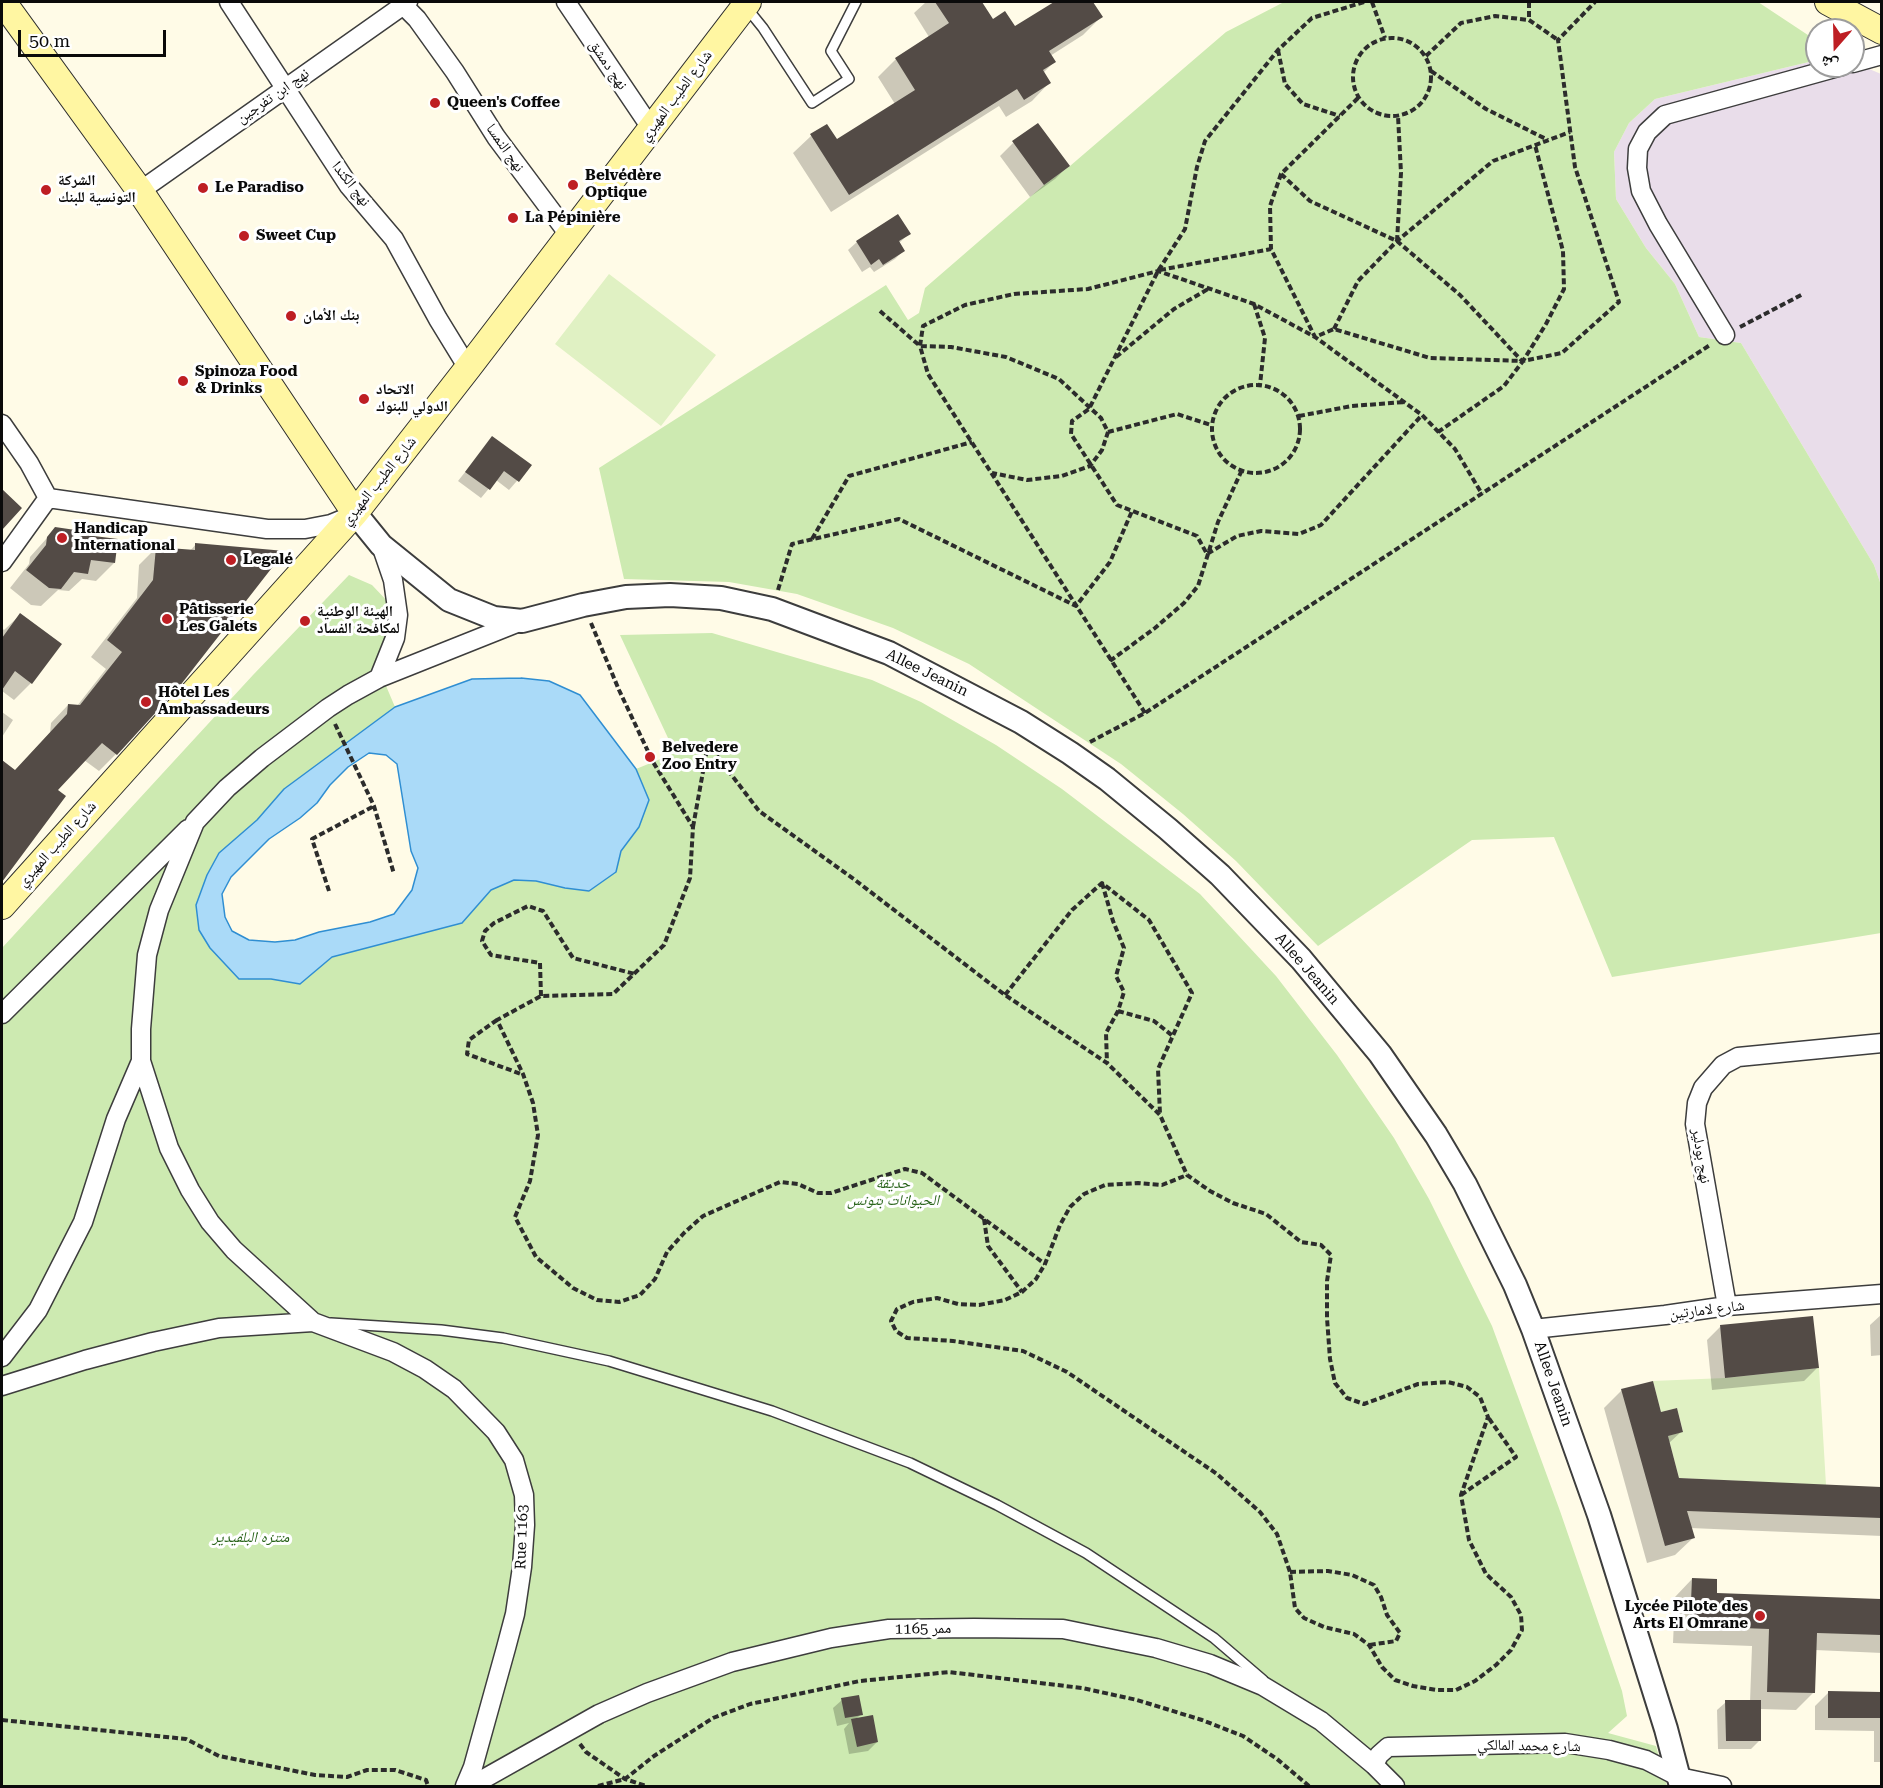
<!DOCTYPE html>
<html>
<head>
<meta charset="utf-8">
<style>
  body { margin:0 }
  #map { position:relative; width:1883px; height:1788px; overflow:hidden; background:#fffbe7; font-family:"Roboto Serif","Noto Naskh Arabic",serif }
  canvas { display:block }
  .frame { position:absolute; inset:0; border:3px solid #0a0a0a; pointer-events:none }
  .north { position:absolute; left:1805px; top:18px; width:60px; height:60px; box-sizing:border-box; background:#fff; border:2px solid #9d9d9d; border-radius:50%; rotate:200deg; font-size:16px; font-weight:700; line-height:24px; text-align:center; color:#0a0a0a }
  .north::after { content:''; display:block; margin:auto; width:21px; height:27px; background:#be1e23; clip-path:polygon(50% 0,100% 100%,50% 72%,0 100%) }
  .scale { position:absolute; left:18px; top:30px; width:148px; height:27px; box-sizing:border-box; border:3px solid #0a0a0a; border-top:0; padding-left:8px; font-size:18px; line-height:21px; white-space:nowrap; color:#0a0a0a; -webkit-text-stroke:4px #fff; paint-order:stroke }
</style>
</head>
<body>
<div id="map">
<canvas width="1883" height="1788"></canvas>
<div class="frame"></div>
<div class="north">ش</div>
<div class="scale">50 m</div>
</div>
<script>
const context = document.querySelector('canvas').getContext('2d');
context.lineJoin = 'round';
function fillPath(path, color) {
  context.fillStyle = color;
  context.fill(path, 'evenodd');
}
function shape(rows) {
  const path = new Path2D();
  for (const r of rows) {
    if (r.length === 3) {
      path.moveTo(r[0] + r[2], r[1]);
      path.arc(r[0], r[1], r[2], 0, 2 * Math.PI);
      continue;
    }
    path.moveTo(r[0], r[1]);
    for (let i = 2; i < r.length; i += 2) path.lineTo(r[i], r[i + 1]);
  }
  return path;
}
function stroke(path, color, width, dash) {
  context.strokeStyle = color;
  context.lineWidth = width;
  context.lineCap = dash ? 'butt' : 'round';
  context.setLineDash(dash || []);
  context.stroke(path);
}
function label(font, color, halo, rows, align = 'center') {
  context.font = font + ' "Roboto Serif","Noto Naskh Arabic",serif';
  context.lineWidth = 6;
  context.setLineDash([]);
  context.textBaseline = 'middle';
  context.strokeStyle = halo;
  context.fillStyle = color;
  for (const [text, x, y, turn = 0] of rows) {
    context.save();
    context.translate(x, y);
    context.rotate((+turn || 0) * Math.PI / 180);
    context.textAlign = isNaN(turn) ? turn : align;
    if (halo) context.strokeText(text, 0, 0);
    context.fillText(text, 0, 0);
    context.restore();
  }
}
fillPath(shape([
  [1817,60,1817,66,1853,62,1881,74,1881,585,1874,565,1741,343,1699,337,1675,284,1646,248,1616,199,1614,152,1629,123,1655,99]
]), '#e9ddea');
fillPath(shape([
  [1284,2,1758,2,1817,41,1817,60,1655,99,1629,123,1614,152,1616,199,1646,248,1675,284,1699,337,1741,343,1874,565,1881,585,1881,933,1612,977,1554,837,1472,840,1318,946,1236,861,1183,814,1121,764,969,664,893,628,797,594,729,582,624,579,599,468,886,285,908,320,919,313,925,288,1044,185,1070,166,1226,32],
  [349,575,372,585,390,604,391,636,378,667,395,707,284,789,257,820,219,853,207,875,196,905,239,979,271,979,300,984,332,957,462,923,491,890,514,880,536,881,565,888,589,891,616,872,621,851,639,827,649,800,636,769,675,753,620,635,712,633,872,680,921,702,996,745,1062,789,1200,894,1276,976,1337,1055,1394,1138,1429,1199,1492,1326,1560,1511,1622,1691,1627,1716,1608,1733,1656,1746,1667,1786,2,1786,2,948,253,675]
]), '#cdeab1');
fillPath(shape([
  [609,274,716,355,661,426,555,344],
  [1819,1368,1826,1485,1679,1478,1668,1436,1683,1431,1677,1408,1661,1412,1653,1381,1725,1378]
]), '#e0f1c3');
const water = shape([
  [521,678,549,681,580,695,636,769,649,800,639,827,621,851,616,872,589,891,565,888,536,881,514,880,491,890,462,923,332,957,300,984,271,979,239,979,210,948,199,930,196,905,207,875,219,853,257,820,284,789,395,707,472,679,521,678],
  [369,753,386,755,397,764,411,851,418,868,412,890,394,914,370,922,319,932,295,940,275,942,249,940,232,931,225,917,222,894,231,877,269,839,300,818,317,803,330,785,348,767,369,753]
]);
fillPath(water, '#aadaf8');
stroke(water, '#2f8ed2', 1.5);
fillPath(shape([
  [926,2,980,2,992,21,1014,28,1057,2,1091,2,1101,17,1083,35,1050,56,1054,62,1043,73,1049,83,1032,101,1006,117,999,106,831,212,793,153,811,136,836,141,895,104,878,77,896,59,929,37,914,13],
  [1013,143,1068,166,1055,179,1030,197,1000,156],
  [909,234,899,243,903,251,895,259,874,272,870,267,862,272,848,250,857,242],
  [492,438,530,466,509,490,496,480,481,498,458,481],
  [2,491,20,508,2,529],
  [55,529,114,563,96,581,82,579,69,591,58,590,41,606,31,605,10,588,29,564,30,557],
  [196,544,282,553,116,754,99,771,84,760,56,790,64,796,2,880,2,761,15,771,50,733,51,723,68,705,77,706,106,669,91,657,137,598,139,565,156,548,190,551],
  [20,615,31,683,14,700,2,691,2,628,4,630],
  [2,712,13,720,2,737],
  [1882,1314,1882,1355,1871,1356,1870,1325],
  [1720,1327,1817,1368,1804,1381,1712,1390,1707,1340],
  [1622,1390,1660,1414,1682,1431,1668,1444,1678,1479,1882,1488,1882,1536,1690,1528,1693,1538,1675,1555,1647,1563,1604,1408],
  [1692,1579,1716,1594,1882,1600,1882,1653,1815,1650,1813,1693,1796,1710,1760,1709,1760,1740,1751,1749,1718,1749,1717,1710,1726,1702,1750,1702,1752,1646,1673,1643,1675,1597],
  [1828,1693,1882,1693,1882,1762,1874,1762,1874,1731,1815,1730,1815,1706],
  [842,1700,861,1714,856,1719,877,1742,868,1751,849,1754,844,1729,849,1723,837,1726,833,1708]
]), '#0003');
fillPath(shape([
  [935,2,982,2,993,19,1005,11,1015,26,1054,2,1093,2,1103,17,1049,51,1056,62,1043,70,1051,83,1024,100,1017,89,849,195,810,134,827,124,837,139,915,90,895,58,949,23],
  [1038,123,1070,166,1044,185,1012,141],
  [898,214,911,234,899,241,905,251,883,265,879,259,871,265,856,241],
  [492,436,532,465,519,482,504,471,490,490,465,472],
  [2,489,22,508,2,530],
  [55,527,89,532,94,536,118,539,115,563,91,560,88,574,74,572,61,589,49,588,26,570,46,545,47,537],
  [195,543,285,551,179,687,117,755,102,743,58,790,66,796,2,882,2,760,15,770,67,714,68,704,80,705,122,652,107,640,153,580,156,547,195,550],
  [20,613,62,644,32,684,15,671,2,690,2,638],
  [1813,1316,1819,1368,1725,1378,1720,1325],
  [1653,1381,1661,1412,1677,1408,1683,1432,1668,1436,1679,1478,1881,1487,1881,1518,1687,1511,1695,1538,1665,1546,1621,1389],
  [1692,1578,1717,1579,1717,1593,1881,1599,1881,1635,1817,1633,1815,1693,1767,1692,1769,1629,1690,1626],
  [1828,1691,1881,1692,1881,1718,1828,1718],
  [859,1695,863,1715,845,1718,841,1698],
  [1725,1700,1761,1700,1761,1741,1726,1741],
  [873,1715,878,1742,857,1747,851,1719]
]), '#534b46');
const service = shape([
  [746,7,763,28,812,103,849,79,831,51,856,2],
  [331,1323,441,1330,503,1338,609,1361,772,1411,910,1463,997,1505,1086,1553,1214,1638,1263,1680]
]);
const minor = shape([
  [229,2,349,186,394,239,438,319,468,368],
  [400,2,417,19,455,72,496,137,570,236],
  [566,2,651,128],
  [1853,63,1882,55],
  [140,191,408,2],
  [1725,335,1658,224,1641,191,1637,168,1638,149,1647,132,1665,115,1842,66],
  [2,424,29,463,48,498],
  [48,498,267,529,305,529,331,524,348,517],
  [2,562,48,498],
  [379,678,395,638,398,615,393,580,381,545],
  [2,1014,188,829],
  [1727,1306,1695,1124,1697,1103,1703,1088,1723,1065,1738,1057,1882,1043],
  [1533,1329,1665,1315,1727,1306,1882,1294],
  [2,1357,38,1310,83,1222,116,1119,141,1061],
  [2,1386,85,1360,153,1342,219,1328,313,1322],
  [1374,1765,1379,1755,1388,1747,1565,1743,1609,1750,1646,1760,1679,1777,1722,1786],
  [465,1786,473,1767,506,1648,515,1614,522,1567,525,1525,524,1495,514,1460,496,1432,454,1389,425,1369,393,1352,313,1322,234,1250,210,1222,190,1190,169,1148,141,1061,141,1029,147,955,159,910,195,822,227,788,262,758,328,708,348,695,379,678,522,621],
  [471,1786,599,1714,647,1693,732,1662,831,1638,889,1629,974,1628,1063,1629,1156,1648,1210,1664,1263,1686,1321,1721,1374,1765,1395,1786]
]);
const tertiary = shape([
  [355,513,381,545,449,600,494,618,522,621,583,605,626,597,670,595,721,598,772,609,889,653,1021,722,1070,753,1107,779,1168,829,1220,875,1301,959,1380,1054,1436,1135,1465,1184,1515,1285,1533,1329,1599,1515,1666,1729,1681,1786]
]);
const secondary = shape([
  [3,2,140,191,355,513],
  [1828,2,1882,31],
  [2,906,355,513,468,368,748,2]
]);
stroke(service, '#3d3d3d', 12);
stroke(minor, '#3d3d3d', 21);
stroke(tertiary, '#3d3d3d', 26);
stroke(secondary, '#2c2c2c', 28);
stroke(shape([
  [1364,2,1312,18,1278,50,1205,141,1197,167,1185,229,1158,271,1089,409,1072,421,1071,434,1117,505,1197,536,1207,554,1237,536,1261,531,1299,534,1321,525,1422,415],
  [1372,2,1385,38],
  [1529,2,1529,20,1558,40],
  [1392,77,39],
  [1278,50,1285,84,1303,104,1340,116],
  [1426,56,1461,23,1495,16,1529,20],
  [1431,71,1486,109,1548,140],
  [1358,98,1281,174,1270,206,1271,249,1315,337,1334,329,1430,358,1523,361,1546,324,1564,289,1563,251,1535,145],
  [1281,174,1310,201,1397,241,1460,295,1522,361],
  [1397,241,1401,173,1398,116],
  [1160,270,1271,249],
  [1254,304,1265,338,1260,385],
  [880,311,920,346,951,347,1006,357,1059,379,1101,418,1108,432,1102,450,1090,466,1062,476,1027,480,992,473],
  [1740,327,1803,294],
  [1334,329,1358,281,1397,241,1493,161,1570,132],
  [1116,357,1174,309,1208,289],
  [1256,429,44],
  [1299,416,1352,406,1405,402],
  [1108,432,1177,414,1211,425],
  [1438,432,1504,386,1523,361,1562,353,1619,302,1575,167,1558,40,1595,2],
  [812,539,849,476,972,442],
  [778,590,792,544,899,519,1076,606,1110,562,1132,511],
  [591,623,619,690,653,762,693,827,690,878,664,945,613,994,541,996,497,1020,523,1074,533,1103,538,1135,530,1181,515,1217,536,1257,573,1288,597,1300,619,1302,640,1295,655,1279,667,1252,684,1233,703,1216,780,1182,798,1184,818,1193,831,1193,905,1169,922,1173,1045,1264],
  [1110,661,1155,628,1184,603,1198,586,1218,522,1241,472],
  [1145,713,928,374,920,346,923,326,965,305,1014,294,1088,289,1158,271,1254,304,1315,337,1422,415,1455,449,1482,494],
  [335,724,374,806,394,874],
  [1090,742,1145,713,1710,345],
  [693,827,708,744,759,811,855,880,1005,995,1107,1063,1160,1115,1187,1175,1210,1191,1233,1203,1266,1214,1301,1242,1321,1245,1331,1255,1327,1281,1327,1318,1330,1359,1335,1383,1347,1398,1364,1404,1418,1384,1448,1382,1467,1387,1480,1397,1488,1417,1461,1495,1469,1540,1486,1574,1511,1597,1521,1615,1522,1630,1511,1650,1496,1665,1475,1681,1456,1690,1436,1690,1413,1686,1395,1680,1382,1667,1369,1645,1354,1634,1324,1627,1304,1618,1295,1608,1290,1572,1277,1534,1260,1512,1217,1474,1067,1372,1023,1351,953,1341,907,1338,896,1331,891,1321,897,1309,913,1302,937,1298,958,1304,979,1305,1005,1300,1022,1292,1036,1279,1045,1264,1060,1225,1070,1207,1084,1194,1105,1185,1138,1183,1162,1185,1187,1175],
  [1102,883,1113,921,1124,948,1116,976,1124,992,1118,1011,1106,1033,1107,1063],
  [329,891,312,839,374,806],
  [1005,995,1072,910,1102,883,1149,920,1192,993,1158,1069,1160,1114],
  [541,996,540,963,491,955,482,941,485,931,494,923,528,906,543,911,573,958,635,974],
  [1118,1011,1154,1021,1174,1037],
  [497,1020,469,1040,467,1054,521,1074],
  [984,1219,988,1246,1022,1292],
  [1461,1495,1516,1457,1488,1417],
  [1290,1572,1328,1571,1352,1575,1374,1585,1381,1597,1387,1615,1400,1633,1396,1641,1369,1645],
  [2,1720,186,1739,219,1756,315,1775,347,1777,367,1770,395,1770,426,1780,428,1786],
  [580,1744,586,1752,625,1779,646,1786],
  [598,1786,625,1779,654,1756,713,1718,750,1704,860,1681,949,1672,1082,1688,1137,1700,1202,1720,1243,1736,1277,1759,1309,1786]
]), '#2c2c2c', 4, [6, 3]);
stroke(service, '#fff', 9);
stroke(minor, '#fff', 18);
stroke(tertiary, '#fff', 22);
stroke(secondary, '#fff6a2', 26);
for (const [x, y, r, color] of [
  [435,103,6,"#be1e23"],
  [573,185,6,"#be1e23"],
  [203,188,6,"#be1e23"],
  [46,190,6,"#be1e23"],
  [513,218,6,"#be1e23"],
  [244,236,6,"#be1e23"],
  [291,316,6,"#be1e23"],
  [183,381,6,"#be1e23"],
  [364,399,6,"#be1e23"],
  [62,538,6,"#be1e23"],
  [231,560,6,"#be1e23"],
  [167,619,6,"#be1e23"],
  [305,621,6,"#be1e23"],
  [146,702,6,"#be1e23"],
  [650,757,6,"#be1e23"],
  [1760,1616,6,"#be1e23"]
]) {
  const dot = new Path2D();
  dot.arc(x, y, r, 0, 2 * Math.PI);
  context.fillStyle = color;
  context.fill(dot);
  stroke(dot, '#fff', 2);
}
label('15px', '#0a0a0a', '#fff', [
  ["نهج دمشق",608,65,56],
  ["نهج ابن تفرجين",273,96,-35],
  ["شارع الطيب المهيري",676,96,-53],
  ["نهج النمسا",505,148,55],
  ["نهج الكندا",351,184,52],
  ["شارع الطيب المهيري",379,481,-51],
  ["Allee Jeanin",927,673,26],
  ["شارع الطيب المهيري",57,844,-48],
  ["Allee Jeanin",1307,969,49],
  ["نهج بودلير",1701,1156,81],
  ["شارع لامارتين",1707,1310,-7],
  ["Allee Jeanin",1553,1384,71],
  ["Rue 1163",522,1537,-88],
  ["ممر 1165",923,1629,-1],
  ["شارع محمد المالكي",1529,1746,1]
]);
label('bold 15px', '#0a0a0a', '#fff', [
  ["Queen's Coffee",447,103],
  ["Belvédère",585,176],
  ["Optique",585,193],
  ["الشركة",58,181],
  ["التونسية للبنك",58,198],
  ["Le Paradiso",215,188],
  ["La Pépinière",525,218],
  ["Sweet Cup",256,236],
  ["بنك الأمان",303,316],
  ["Spinoza Food",195,372],
  ["& Drinks",195,389],
  ["الاتحاد",376,390],
  ["الدولي للبنوك",376,407],
  ["Handicap",74,529],
  ["International",74,546],
  ["Legalé",243,560],
  ["Pâtisserie",179,610],
  ["Les Galets",179,627],
  ["الهيئة الوطنية",317,612],
  ["لمكافحة الفساد",317,629],
  ["Hôtel Les",158,693],
  ["Ambassadeurs",158,710],
  ["Belvedere",662,748],
  ["Zoo Entry",662,765],
  ["Lycée Pilote des",1748,1607,"right"],
  ["Arts El Omrane",1748,1624,"right"]
], 'left');
label('italic 15px', '#286319', '#fff', [
  ["حديقة",893,1184],
  ["الحيوانات بتونس",893,1201],
  ["منتزه البلفيدير",251,1538]
]);
</script>
</body>
</html>
